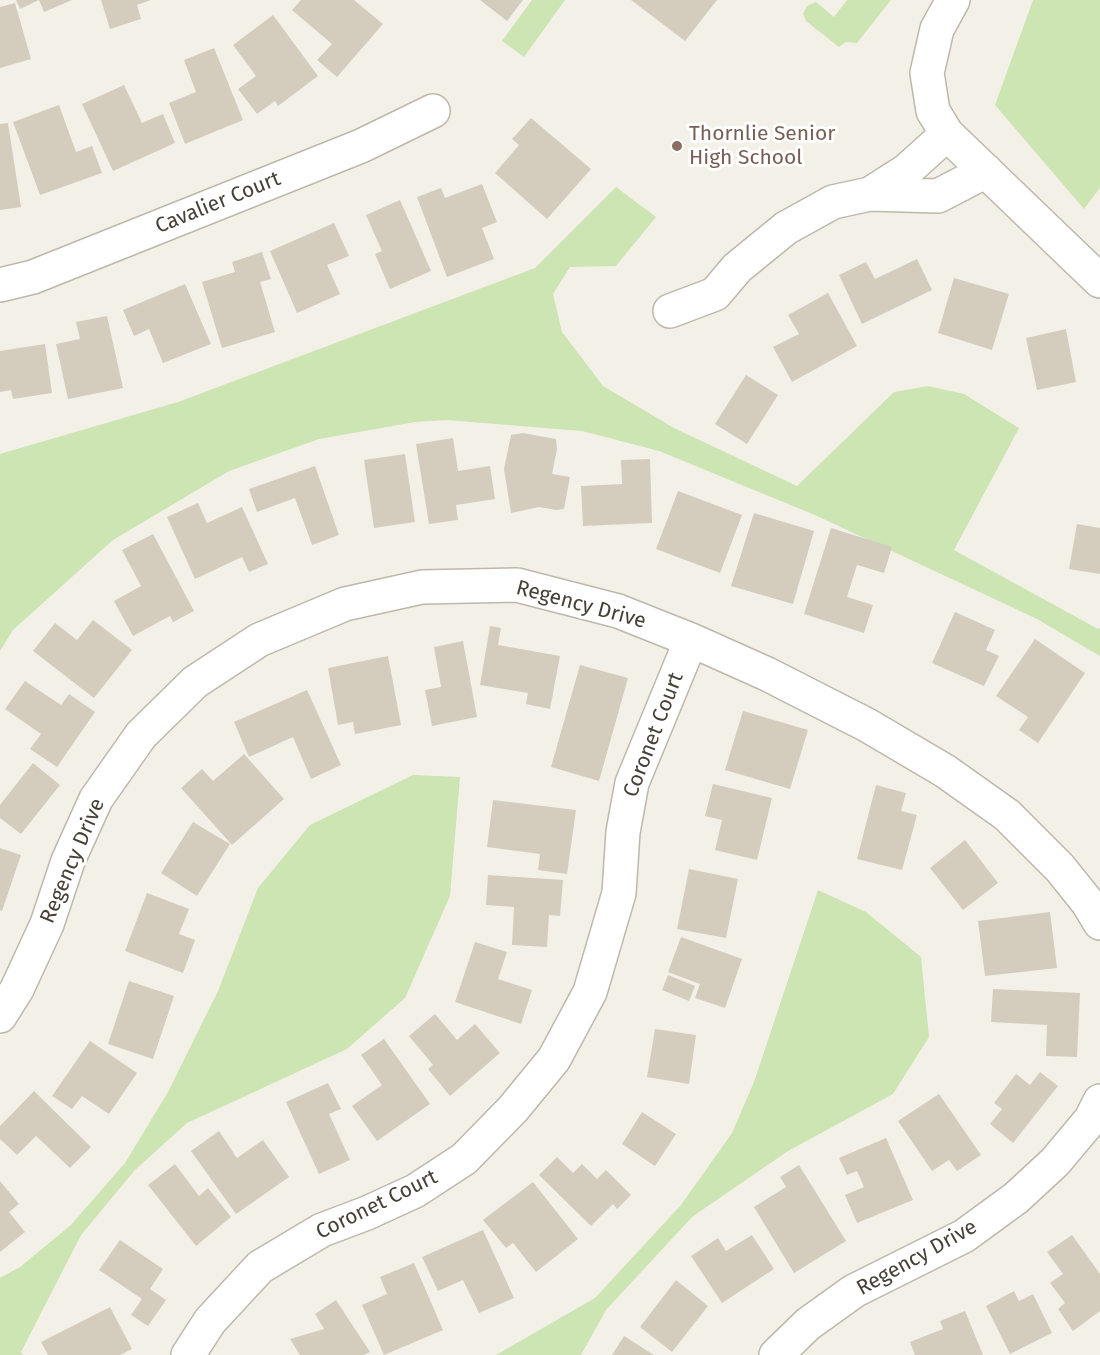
<!DOCTYPE html>
<html>
<head>
<meta charset="utf-8">
<style>
  body { margin:0 }
  canvas { display:block; background:#f3f0e8 }
</style>
</head>
<body>
<canvas width="1100" height="1355"></canvas>
<script>
const context = document.querySelector('canvas').getContext('2d');
context.lineJoin = 'round';
function fillPath(path, color) {
  context.fillStyle = color;
  context.fill(path, 'evenodd');
}
function shape(rows) {
  const path = new Path2D();
  for (const r of rows) {
    path.moveTo(r[0], r[1]);
    for (let i = 2; i < r.length; i += 2) path.lineTo(r[i], r[i + 1]);
  }
  return path;
}
function stroke(path, color, width, dash) {
  context.strokeStyle = color;
  context.lineWidth = width;
  context.lineCap = dash ? 'butt' : 'round';
  context.setLineDash(dash || []);
  context.stroke(path);
}
function label(font, color, halo, rows, align = 'center') {
  context.font = font + ' "Fira Sans",sans-serif';
  context.lineWidth = 6;
  context.setLineDash([]);
  context.textBaseline = 'middle';
  context.strokeStyle = halo;
  context.fillStyle = color;
  for (const [text, x, y, turn = 0] of rows) {
    context.save();
    context.translate(x, y);
    context.rotate((+turn || 0) * Math.PI / 180);
    context.textAlign = isNaN(turn) ? turn : align;
    if (halo) context.strokeText(text, 0, 0);
    context.fillText(text, 0, 0);
    context.restore();
  }
}
fillPath(shape([
  [532,0,565,0,524,57,502,41],
  [847,0,891,0,857,43,846,42,839,47,806,21,803,14,807,6,816,2,834,17],
  [1033,0,1100,0,1100,188,1084,209,995,105],
  [616,187,656,217,616,266,570,267,553,294,562,332,603,386,674,428,797,486,894,392,928,386,964,394,1019,428,954,550,1098,629,1100,628,1100,656,1037,619,815,515,659,451,582,431,446,420,415,422,319,439,229,471,113,540,13,630,0,651,0,454,178,402,535,268],
  [413,775,460,777,450,896,405,998,347,1049,187,1123,135,1170,81,1235,21,1352,23,1355,0,1355,0,1278,20,1267,71,1225,125,1163,168,1092,218,991,258,888,310,825],
  [818,890,866,912,921,957,929,1037,893,1094,788,1151,692,1217,606,1310,581,1355,496,1355,595,1298,681,1205,732,1133,754,1082]
]), '#cce5b3');
fillPath(shape([
  [16,0,72,0,44,12,39,0,20,9],
  [101,0,151,0,137,5,141,19,110,29],
  [301,0,354,0,383,24,337,77,317,60,332,44,292,10],
  [480,0,523,0,507,21],
  [631,0,717,0,685,41],
  [15,3,31,59,0,68,0,7],
  [273,15,318,76,278,106,275,101,257,114,238,89,256,76,233,45],
  [214,48,243,120,185,144,169,103,196,92,184,60],
  [124,85,142,123,163,114,175,143,113,171,82,104],
  [59,105,76,152,92,146,102,173,40,195,13,122],
  [531,118,591,169,547,219,495,173,519,145,512,139],
  [8,123,21,207,0,210,0,124],
  [482,184,497,222,482,228,494,259,447,277,417,197,441,188,445,198],
  [400,200,431,271,390,289,375,254,382,251,366,215],
  [334,223,349,256,327,265,340,294,297,313,270,251],
  [262,252,271,279,260,282,275,332,222,348,202,282,235,272,232,262],
  [917,259,932,290,862,324,839,275,866,262,875,279],
  [954,278,1009,294,992,350,938,333],
  [185,284,211,344,163,363,149,329,134,336,123,310],
  [828,293,857,346,792,382,773,347,799,334,788,315],
  [107,316,123,388,68,399,56,344,80,339,76,322],
  [1066,329,1076,382,1037,390,1026,338],
  [45,344,52,393,13,399,11,390,0,392,0,351],
  [746,375,778,395,747,444,715,424],
  [523,433,556,439,557,449,552,474,570,477,564,509,556,510,539,507,511,513,504,469,511,435],
  [453,438,458,471,490,466,495,499,456,505,458,520,429,524,416,444],
  [405,454,415,522,374,528,364,460],
  [650,459,652,523,583,526,581,486,622,484,621,460],
  [315,466,339,535,312,545,295,498,257,512,249,489],
  [678,491,742,515,720,573,656,549],
  [198,503,207,523,242,507,268,564,249,572,242,557,195,579,167,517],
  [754,513,814,531,793,604,731,586],
  [1077,524,1100,528,1100,574,1069,569],
  [831,528,892,547,884,573,857,565,847,597,873,605,864,633,804,614],
  [153,534,194,611,173,622,170,616,133,636,114,601,141,586,122,550],
  [955,612,995,630,986,650,999,656,984,686,932,663],
  [93,620,132,650,94,698,33,651,55,623,77,640],
  [490,626,501,628,498,645,560,656,550,709,526,704,528,693,480,685],
  [1035,639,1085,673,1038,743,1019,730,1028,717,996,696],
  [463,641,477,717,432,726,425,690,441,687,434,647],
  [388,656,401,725,355,734,353,722,338,725,328,668],
  [580,665,628,678,599,781,551,767],
  [25,681,61,705,69,694,95,712,57,767,30,749,41,734,5,709],
  [307,690,341,765,311,779,293,737,249,757,234,722],
  [743,711,808,730,790,789,725,770],
  [244,754,284,799,232,845,181,788,202,769,213,781],
  [33,763,60,785,21,834,0,818,0,805],
  [713,784,772,798,757,860,715,850,722,820,705,816],
  [876,785,906,793,901,811,917,815,902,870,857,859],
  [493,800,576,810,567,874,538,870,540,854,487,847],
  [193,822,230,844,197,896,161,873],
  [965,840,998,883,963,910,930,868],
  [0,848,21,855,2,911,0,910],
  [689,869,738,879,726,938,677,929],
  [488,875,563,880,560,916,549,915,547,947,512,945,514,907,486,905],
  [147,893,189,909,179,934,195,940,183,973,125,951],
  [1050,912,1057,968,985,976,978,921],
  [681,937,742,959,725,1008,695,998,700,984,668,972],
  [475,942,507,952,498,979,532,990,521,1024,455,1002],
  [668,975,695,986,689,1001,662,990],
  [129,981,174,996,153,1059,108,1044],
  [993,989,1080,993,1077,1057,1046,1056,1047,1025,991,1022],
  [435,1014,457,1040,475,1024,500,1053,450,1096,428,1069,433,1065,409,1036],
  [655,1029,696,1035,689,1084,647,1077],
  [384,1039,430,1104,377,1141,352,1106,382,1085,361,1055],
  [90,1041,137,1073,109,1114,82,1096,72,1109,52,1096],
  [1040,1072,1058,1086,1013,1143,990,1124,1002,1109,994,1103,1016,1074,1030,1085],
  [328,1083,341,1109,329,1114,350,1160,319,1174,286,1102],
  [34,1091,91,1147,70,1168,36,1136,17,1155,0,1139,0,1126],
  [939,1094,981,1155,957,1171,949,1160,932,1171,898,1121],
  [642,1112,676,1134,655,1166,622,1144],
  [219,1131,237,1158,263,1140,289,1177,236,1214,191,1151],
  [886,1138,913,1200,857,1223,845,1195,864,1187,857,1171,847,1175,839,1158],
  [557,1157,573,1173,582,1164,597,1179,606,1170,631,1195,617,1209,613,1204,591,1226,539,1175],
  [175,1164,199,1196,208,1188,231,1217,196,1246,148,1185],
  [799,1165,846,1241,794,1273,754,1207,786,1187,780,1177],
  [0,1181,19,1204,9,1212,25,1232,0,1252],
  [533,1182,578,1239,536,1272,513,1243,506,1248,483,1220],
  [483,1230,514,1298,479,1313,463,1280,438,1291,422,1257],
  [752,1235,774,1269,722,1303,691,1256,718,1238,726,1251],
  [1072,1235,1100,1274,1100,1311,1073,1331,1058,1309,1065,1303,1050,1283,1063,1274,1047,1252],
  [120,1240,163,1269,150,1289,166,1300,148,1326,131,1315,142,1299,99,1270],
  [414,1263,443,1330,384,1355,362,1305,387,1294,380,1277],
  [676,1280,708,1306,672,1352,640,1327],
  [1014,1291,1019,1301,1033,1294,1052,1333,1010,1354,986,1306],
  [336,1300,370,1352,364,1355,300,1355,290,1339,324,1329,315,1314],
  [110,1307,132,1349,120,1355,48,1355,41,1342],
  [965,1311,983,1355,915,1355,910,1342,943,1329,940,1321],
  [624,1336,654,1355,612,1355]
]), '#d4cdbe');
const minor = shape([
  [953,0,937,29,927,73,933,111,947,134,1100,281],
  [870,194,938,196,986,171],
  [0,285,33,277,361,146,433,111],
  [670,311,715,294,737,268,786,228,833,202,870,194,906,171,947,134],
  [0,1016,17,989,47,924,68,861,96,799,141,735,195,682,259,640,345,604,422,587,517,585,618,611,691,640,767,674,867,725,945,771,1007,815,1060,868,1088,903,1100,923],
  [188,1355,210,1321,260,1267,322,1230,367,1213,415,1191,464,1159,513,1109,554,1059,590,992,619,893,623,832,632,783,691,640],
  [776,1355,808,1324,854,1291,964,1236,1016,1198,1055,1162,1091,1119,1100,1101]
]);
stroke(minor, '#beb8ab', 36);
stroke(minor, '#fff', 33);
for (const [x, y, r, color] of [
  [677,146,6,"#8d6e63"]
]) {
  const dot = new Path2D();
  dot.arc(x, y, r, 0, 2 * Math.PI);
  context.fillStyle = color;
  context.fill(dot);
  stroke(dot, '#fff', 2);
}
label('21px', '#785e54', '#fff', [
  ["Thornlie Senior",689,134],
  ["High School",689,158]
], 'left');
label('21px', '#464137', '#fff', [
  ["Cavalier Court",218,203,-22],
  ["Regency Drive",581,605,15],
  ["Coronet Court",654,735,-69],
  ["Regency Drive",73,861,-67],
  ["Coronet Court",377,1205,-26],
  ["Regency Drive",917,1258,-29]
]);
</script>
</body>
</html>
